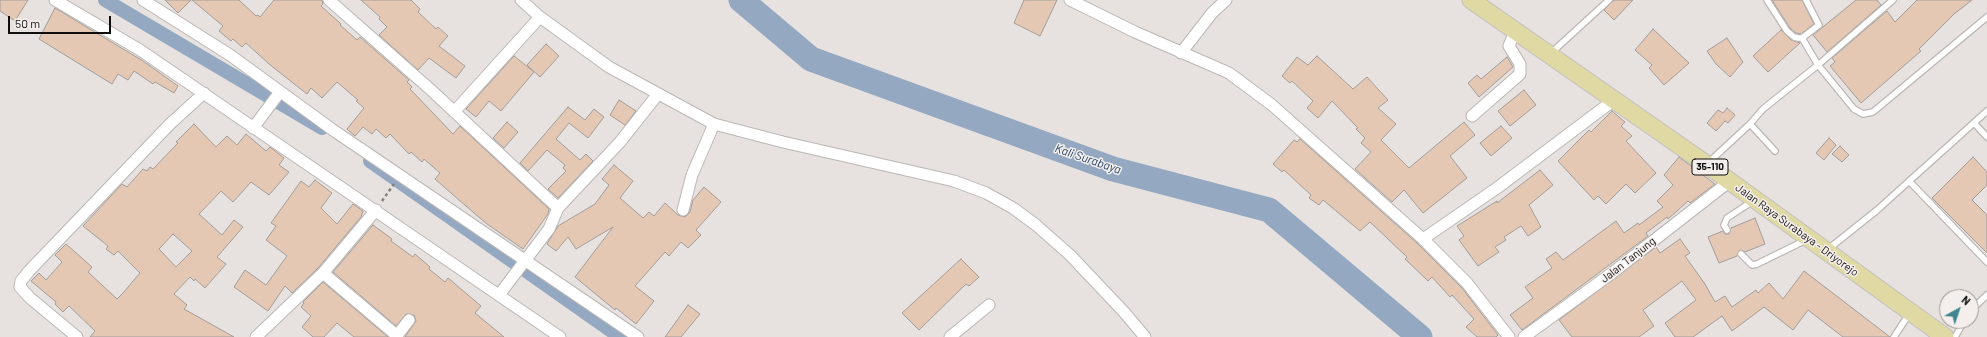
<!DOCTYPE html>
<html>
<head>
<meta charset="utf-8">
<style>
  body { margin:0 }
  #map { position:relative; width:1987px; height:337px; overflow:hidden; background:#e7e2df; font-family:Barlow,sans-serif }
  canvas { display:block }
  .north { position:absolute; left:1939px; top:289px; width:40px; height:40px; box-sizing:border-box; background:#f4efec; border:1px solid #989593; border-radius:50%; rotate:40deg; font-size:11px; font-weight:700; line-height:16px; text-align:center; color:#0f0e0d }
  .north::after { content:''; display:block; margin:auto; width:14px; height:18px; background:#3f868e; clip-path:polygon(50% 0,100% 100%,50% 72%,0 100%) }
  .scale { position:absolute; left:8px; top:16px; width:103px; height:18px; box-sizing:border-box; border:2px solid #0f0e0d; border-top:0; padding-left:5px; font-size:12px; line-height:14px; white-space:nowrap; color:#0f0e0d; -webkit-text-stroke:3px #f4efec; paint-order:stroke }
</style>
</head>
<body>
<div id="map">
<canvas width="1987" height="337"></canvas>
<div class="north">N</div>
<div class="scale">50 m</div>
</div>
<script>
const context = document.querySelector('canvas').getContext('2d');
context.lineJoin = 'round';
function shape(rows) {
  const path = new Path2D();
  for (const r of rows) {
    path.moveTo(r[0], r[1]);
    for (let i = 2; i < r.length; i += 2) path.lineTo(r[i], r[i + 1]);
  }
  return path;
}
function stroke(path, color, width, dash) {
  context.strokeStyle = color;
  context.lineWidth = width;
  context.lineCap = dash ? 'butt' : 'round';
  context.setLineDash(dash || []);
  context.stroke(path);
}
function fillPath(path, color) {
  context.fillStyle = color;
  context.fill(path, 'evenodd');
}
function label(font, color, halo, rows, align = 'center') {
  context.font = font + ' Barlow,sans-serif';
  context.lineWidth = 3;
  context.setLineDash([]);
  context.textBaseline = 'middle';
  context.strokeStyle = halo;
  context.fillStyle = color;
  for (const [text, x, y, turn = 0] of rows) {
    context.save();
    context.translate(x, y);
    context.rotate((+turn || 0) * Math.PI / 180);
    context.textAlign = isNaN(turn) ? turn : align;
    if (halo) context.strokeText(text, 0, 0);
    context.fillText(text, 0, 0);
    context.restore();
  }
}
stroke(shape([
  [105,0,322,128],
  [370,161,620,337]
]), '#94a9c1', 14);
stroke(shape([
  [741,0,811,59,1113,169,1269,210,1420,337]
]), '#94a9c1', 25);
const building = shape([
  [0,0,28,0,15,21,0,11,0,0],
  [165,0,191,0,178,13,165,0],
  [192,0,239,0,256,16,258,15,260,17,274,0,322,0,323,4,321,6,341,24,340,25,357,40,360,37,409,80,407,82,412,87,410,89,453,134,460,126,549,209,548,214,523,249,487,224,459,200,435,179,440,173,424,159,422,162,411,152,409,154,390,134,386,138,376,129,372,134,363,127,355,136,347,129,364,108,356,101,358,100,337,82,322,98,311,88,307,94,269,64,246,43,242,47,233,39,231,41,219,31,223,26,192,0],
  [361,0,411,0,420,9,418,12,436,29,438,27,448,36,439,46,465,66,456,78,429,58,418,70,379,35,387,27,379,19,380,17,361,0],
  [1024,0,1057,0,1040,36,1014,23,1024,0],
  [1614,0,1633,0,1614,20,1604,10,1614,0],
  [1772,0,1802,0,1814,24,1801,34,1796,33,1790,28,1772,0],
  [1856,0,1877,0,1881,5,1827,52,1813,35,1856,0],
  [1917,0,1972,0,1954,14,1919,49,1921,51,1861,103,1830,66,1835,62,1832,58,1887,11,1895,22,1917,0],
  [55,8,143,61,178,86,174,93,155,82,153,84,134,71,128,80,118,74,112,84,39,39,55,8],
  [1653,29,1689,63,1664,85,1649,68,1652,65,1635,50,1653,29],
  [1781,30,1791,40,1800,43,1768,72,1753,56,1781,30],
  [1727,38,1743,62,1730,77,1716,64,1707,51,1727,38],
  [546,44,559,56,540,77,527,65,546,44],
  [514,56,534,72,501,111,489,101,476,117,466,109,514,56],
  [1317,56,1353,89,1367,77,1388,100,1378,108,1396,124,1381,140,1409,168,1464,122,1475,135,1450,156,1467,178,1423,213,1404,190,1392,202,1355,169,1371,152,1361,143,1365,138,1356,129,1358,128,1332,101,1318,118,1307,108,1313,101,1292,81,1290,83,1282,76,1297,57,1308,65,1317,56],
  [1507,57,1513,67,1479,97,1468,83,1477,75,1481,79,1507,57],
  [1524,90,1536,105,1510,126,1498,111,1524,90],
  [619,100,636,111,625,125,610,115,619,100],
  [568,107,585,120,594,109,604,117,588,138,569,123,556,139,580,160,586,154,593,161,558,198,548,189,566,171,563,168,565,165,547,150,528,171,520,163,568,107],
  [1727,108,1735,115,1728,123,1725,121,1716,131,1707,123,1718,110,1723,113,1727,108],
  [1612,111,1625,122,1621,126,1632,136,1626,141,1656,173,1635,193,1626,184,1606,204,1598,196,1594,200,1558,161,1589,130,1591,132,1612,111],
  [507,122,518,132,504,148,493,138,507,122],
  [194,124,216,147,227,136,237,145,246,134,266,151,270,147,284,158,279,165,289,172,269,195,251,182,233,202,221,191,199,214,222,235,234,220,243,227,217,257,226,264,205,288,195,279,194,281,190,277,174,294,187,305,184,309,234,337,90,337,95,331,69,306,63,312,55,304,56,302,31,281,39,273,46,280,62,262,55,255,66,244,92,267,88,272,117,299,123,293,140,273,118,251,114,255,106,249,108,246,83,226,122,184,127,187,143,169,147,171,150,167,153,169,178,143,176,142,194,124],
  [173,234,192,251,176,267,159,249,173,234],
  [1501,126,1512,138,1491,156,1480,143,1501,126],
  [1829,138,1836,145,1824,160,1816,153,1829,138],
  [1300,139,1418,244,1462,288,1498,335,1496,337,1477,337,1466,327,1474,319,1452,295,1450,297,1432,277,1428,281,1405,259,1407,257,1370,222,1360,231,1323,200,1319,205,1309,198,1311,195,1284,170,1282,172,1273,164,1294,140,1297,142,1300,139],
  [1840,146,1849,155,1842,162,1832,154,1840,146],
  [1679,157,1715,184,1690,203,1688,201,1668,219,1667,217,1646,233,1648,236,1522,330,1510,315,1533,298,1525,287,1552,268,1546,259,1556,252,1563,260,1616,221,1624,233,1638,223,1639,225,1663,207,1657,201,1673,185,1664,175,1679,157],
  [1973,157,1987,172,1987,185,1972,200,1987,215,1987,253,1932,198,1973,157],
  [614,165,633,181,620,198,643,218,649,212,654,216,665,203,678,215,685,217,690,212,693,200,704,187,721,202,696,230,701,235,688,248,681,242,669,256,665,252,635,286,654,301,636,324,616,308,615,310,575,277,613,227,576,249,568,237,556,251,547,244,558,226,595,204,609,185,602,179,614,165],
  [1540,170,1553,185,1529,205,1541,227,1528,236,1521,226,1504,237,1506,240,1495,247,1499,252,1478,266,1459,240,1464,236,1457,226,1497,201,1497,203,1540,170],
  [315,180,332,193,321,208,337,224,353,204,363,211,361,217,318,268,292,293,285,286,268,311,234,287,245,270,266,285,287,256,266,240,276,226,271,223,301,181,309,187,315,180],
  [1755,218,1765,244,1745,252,1740,250,1737,256,1719,263,1708,237,1723,231,1725,234,1729,234,1731,228,1755,218],
  [373,225,392,239,391,241,413,257,415,254,430,267,429,269,445,282,448,278,481,306,475,313,504,337,405,337,416,321,414,315,406,314,396,326,333,272,373,225],
  [1680,239,1690,253,1685,256,1705,284,1715,302,1725,296,1732,307,1756,290,1758,293,1769,283,1783,299,1804,271,1890,337,1843,337,1808,310,1793,330,1764,307,1732,331,1722,316,1693,337,1675,337,1665,323,1696,300,1682,281,1643,310,1654,326,1639,337,1572,337,1559,320,1656,247,1660,253,1680,239],
  [961,259,979,277,969,286,966,284,919,330,902,313,961,259],
  [323,282,388,337,354,337,337,323,324,337,313,337,302,327,311,316,301,307,304,303,303,302,323,282],
  [688,305,700,314,681,337,665,337,688,305]
]);
fillPath(building, '#e5c8b4');
stroke(building, '#a19d9a', 1);
const service = shape([
  [1767,0,1787,31,1794,37,1798,38,1802,38,1819,25,1806,0],
  [1802,38,1818,65,1854,109,1863,114,1873,112,1987,17],
  [1550,54,1609,0],
  [1974,123,1987,137],
  [1750,124,1775,151],
  [1707,164,1750,124,1763,109,1818,65,1893,0],
  [1909,181,1987,262],
  [1727,230,1724,225,1727,218,1753,201],
  [1827,250,1876,211,1987,111],
  [1741,254,1752,265,1757,264,1806,240],
  [1971,310,1987,295],
  [1894,337,1909,314],
  [1955,337,1964,321]
]);
const minor = shape([
  [55,0,140,50,560,337],
  [143,0,230,55,333,130,638,337],
  [329,0,431,90,558,208,549,229,499,295],
  [521,0,540,17,609,67,714,124,783,142,954,181,986,193,1013,208,1036,225,1070,255,1124,312,1145,337],
  [1070,0,1135,32,1229,73,1272,105,1423,239,1467,283,1509,337],
  [1181,53,1212,13,1226,0],
  [454,112,540,17],
  [1472,116,1520,74,1520,64,1509,46,1515,31],
  [253,128,280,92],
  [558,208,620,142,658,94],
  [683,210,692,175,714,124],
  [1423,239,1497,188,1614,100],
  [323,273,395,334,399,333,409,320],
  [77,337,30,298,20,287,21,281,29,271,170,124,204,93],
  [256,337,323,273,376,210],
  [950,337,989,305],
  [1524,337,1612,273,1730,181]
]);
const primary = shape([
  [1471,0,1706,164,1945,337]
]);
stroke(service, '#bbb7b4', 8);
stroke(minor, '#bbb7b4', 13);
stroke(primary, '#c1c0c0', 19);
stroke(shape([
  [382,201,394,184]
]), '#83807e', 2.5, [3, 3]);
stroke(service, '#fff', 5.5);
stroke(minor, '#fff', 11);
stroke(primary, '#e0d9a4', 17);
for (const [x, y, w] of [
  [1710,167,36]
]) {
  const box = new Path2D();
  box.roundRect(x - w / 2, y - 8, w, 16, 3);
  context.fillStyle = '#f4efec';
  context.fill(box);
  stroke(box, '#0f0e0d', 1);
}
label('bold 10px', '#0f0e0d', null, [
  ["35-110",1710,167]
]);
label('11px', '#0f0e0d', '#f4efec', [
  ["Jalan Raya Surabaya - Driyorejo",1797,230,36],
  ["Jalan Tanjung",1628,260,-38]
]);
label('italic 12px', '#244468', '#f4efec', [
  ["Kali Surabaya",1088,159,19]
]);
</script>
</body>
</html>
